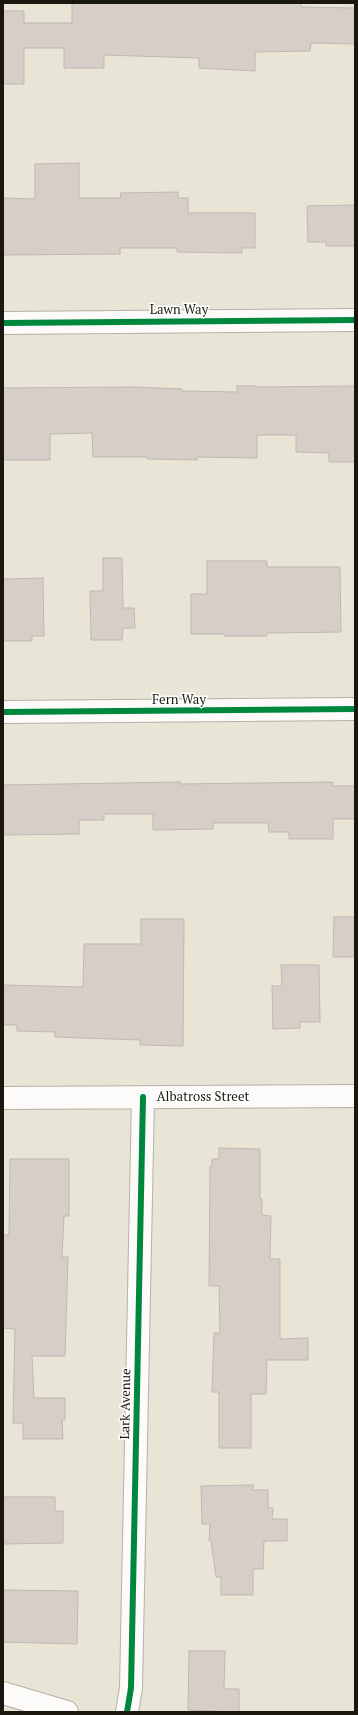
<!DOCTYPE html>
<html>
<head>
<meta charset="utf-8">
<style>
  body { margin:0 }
  #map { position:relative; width:358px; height:1715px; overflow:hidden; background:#e8e4d6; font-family:"PT Serif",serif }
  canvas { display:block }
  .frame { position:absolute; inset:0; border:4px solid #1a180e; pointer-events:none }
</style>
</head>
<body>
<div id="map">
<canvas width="358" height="1715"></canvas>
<div class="frame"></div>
</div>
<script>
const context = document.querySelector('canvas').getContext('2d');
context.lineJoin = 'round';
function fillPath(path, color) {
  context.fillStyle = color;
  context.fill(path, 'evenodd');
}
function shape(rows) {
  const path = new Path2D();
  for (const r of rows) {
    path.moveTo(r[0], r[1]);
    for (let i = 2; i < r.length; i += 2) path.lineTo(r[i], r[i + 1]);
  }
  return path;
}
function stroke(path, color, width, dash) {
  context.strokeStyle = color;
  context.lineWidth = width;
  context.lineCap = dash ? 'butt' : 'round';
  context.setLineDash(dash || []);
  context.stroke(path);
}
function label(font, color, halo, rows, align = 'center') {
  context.font = font + ' "PT Serif",serif';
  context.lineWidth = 3;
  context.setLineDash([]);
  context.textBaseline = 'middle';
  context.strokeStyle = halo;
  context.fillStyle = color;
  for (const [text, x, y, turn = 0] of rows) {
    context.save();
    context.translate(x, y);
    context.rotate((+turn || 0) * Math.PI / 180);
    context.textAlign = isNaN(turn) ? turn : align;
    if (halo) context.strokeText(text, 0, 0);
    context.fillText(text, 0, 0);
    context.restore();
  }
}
const building = shape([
  [72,3,301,3,301,7,355,8,355,44,311,43,310,51,255,52,255,71,199,68,199,58,104,55,104,68,64,68,64,48,24,48,24,84,3,84,3,11,24,11,24,23,72,23,72,3],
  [79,163,79,198,121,198,120,193,178,192,178,198,188,198,188,213,255,213,255,248,242,248,242,253,177,252,177,248,120,248,120,254,3,255,3,198,35,199,35,164,79,163],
  [355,205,355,246,326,246,326,242,308,242,307,206,355,205],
  [237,386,257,386,257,387,355,386,355,462,329,462,329,453,296,452,296,435,257,435,257,458,197,457,197,460,147,459,147,457,93,457,92,433,50,434,50,460,3,460,3,388,136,387,182,389,182,391,237,392,237,386],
  [103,558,122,558,123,608,134,608,135,628,123,628,122,640,91,640,90,591,103,591,103,558],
  [207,561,267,561,267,567,340,567,341,632,267,633,267,636,224,636,224,634,191,634,191,594,207,594,207,561],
  [43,578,44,636,32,636,32,641,3,641,3,579,43,578],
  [180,782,180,784,333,782,333,786,355,786,355,819,333,819,333,839,289,839,289,832,269,832,268,823,213,823,213,829,153,830,153,814,104,814,104,820,79,820,79,834,3,835,3,785,180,782],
  [334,917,355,917,355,957,333,957,334,917],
  [141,919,184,919,183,1046,140,1045,140,1040,55,1037,55,1032,17,1031,17,1025,3,1025,3,985,83,987,84,944,141,944,141,919],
  [281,965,319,965,320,1022,300,1022,300,1028,273,1029,272,986,282,986,281,965],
  [219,1148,260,1149,260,1199,262,1199,262,1215,271,1216,270,1259,280,1259,280,1339,308,1338,308,1360,267,1360,266,1394,251,1394,251,1448,219,1448,219,1392,212,1392,214,1333,220,1333,219,1286,209,1286,210,1166,212,1167,212,1159,219,1159,219,1148],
  [10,1159,69,1159,69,1216,64,1216,62,1257,68,1257,65,1356,32,1356,34,1398,65,1398,65,1420,62,1420,63,1439,23,1439,23,1423,13,1423,15,1329,3,1328,3,1235,9,1235,10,1159],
  [253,1485,253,1490,268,1490,268,1508,273,1508,272,1519,287,1519,287,1541,264,1541,263,1569,253,1569,253,1595,221,1595,221,1577,216,1577,211,1541,209,1541,210,1524,202,1524,201,1486,253,1485],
  [3,1497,55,1497,55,1511,63,1511,63,1543,3,1544,3,1497],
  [3,1590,78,1591,77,1644,3,1642,3,1590],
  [189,1651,225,1651,224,1689,239,1689,239,1712,188,1710,189,1651]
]);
fillPath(building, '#d6cec7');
stroke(building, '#bfb7b1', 1);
const minor = shape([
  [3,323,355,320],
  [3,712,355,709],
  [3,1098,355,1096],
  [3,1693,67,1712],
  [127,1712,131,1688,143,1097]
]);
stroke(minor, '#b4b1a6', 24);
stroke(minor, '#fcfbf9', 22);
stroke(shape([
  [3,323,355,320],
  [3,712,355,709],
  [127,1712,131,1688,143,1097]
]), '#00873e', 6);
label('13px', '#1a180e', '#fff', [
  ["Lawn Way",179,310],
  ["Fern Way",179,700],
  ["Albatross Street",203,1097],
  ["Lark Avenue",126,1404,-89]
]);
</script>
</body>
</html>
